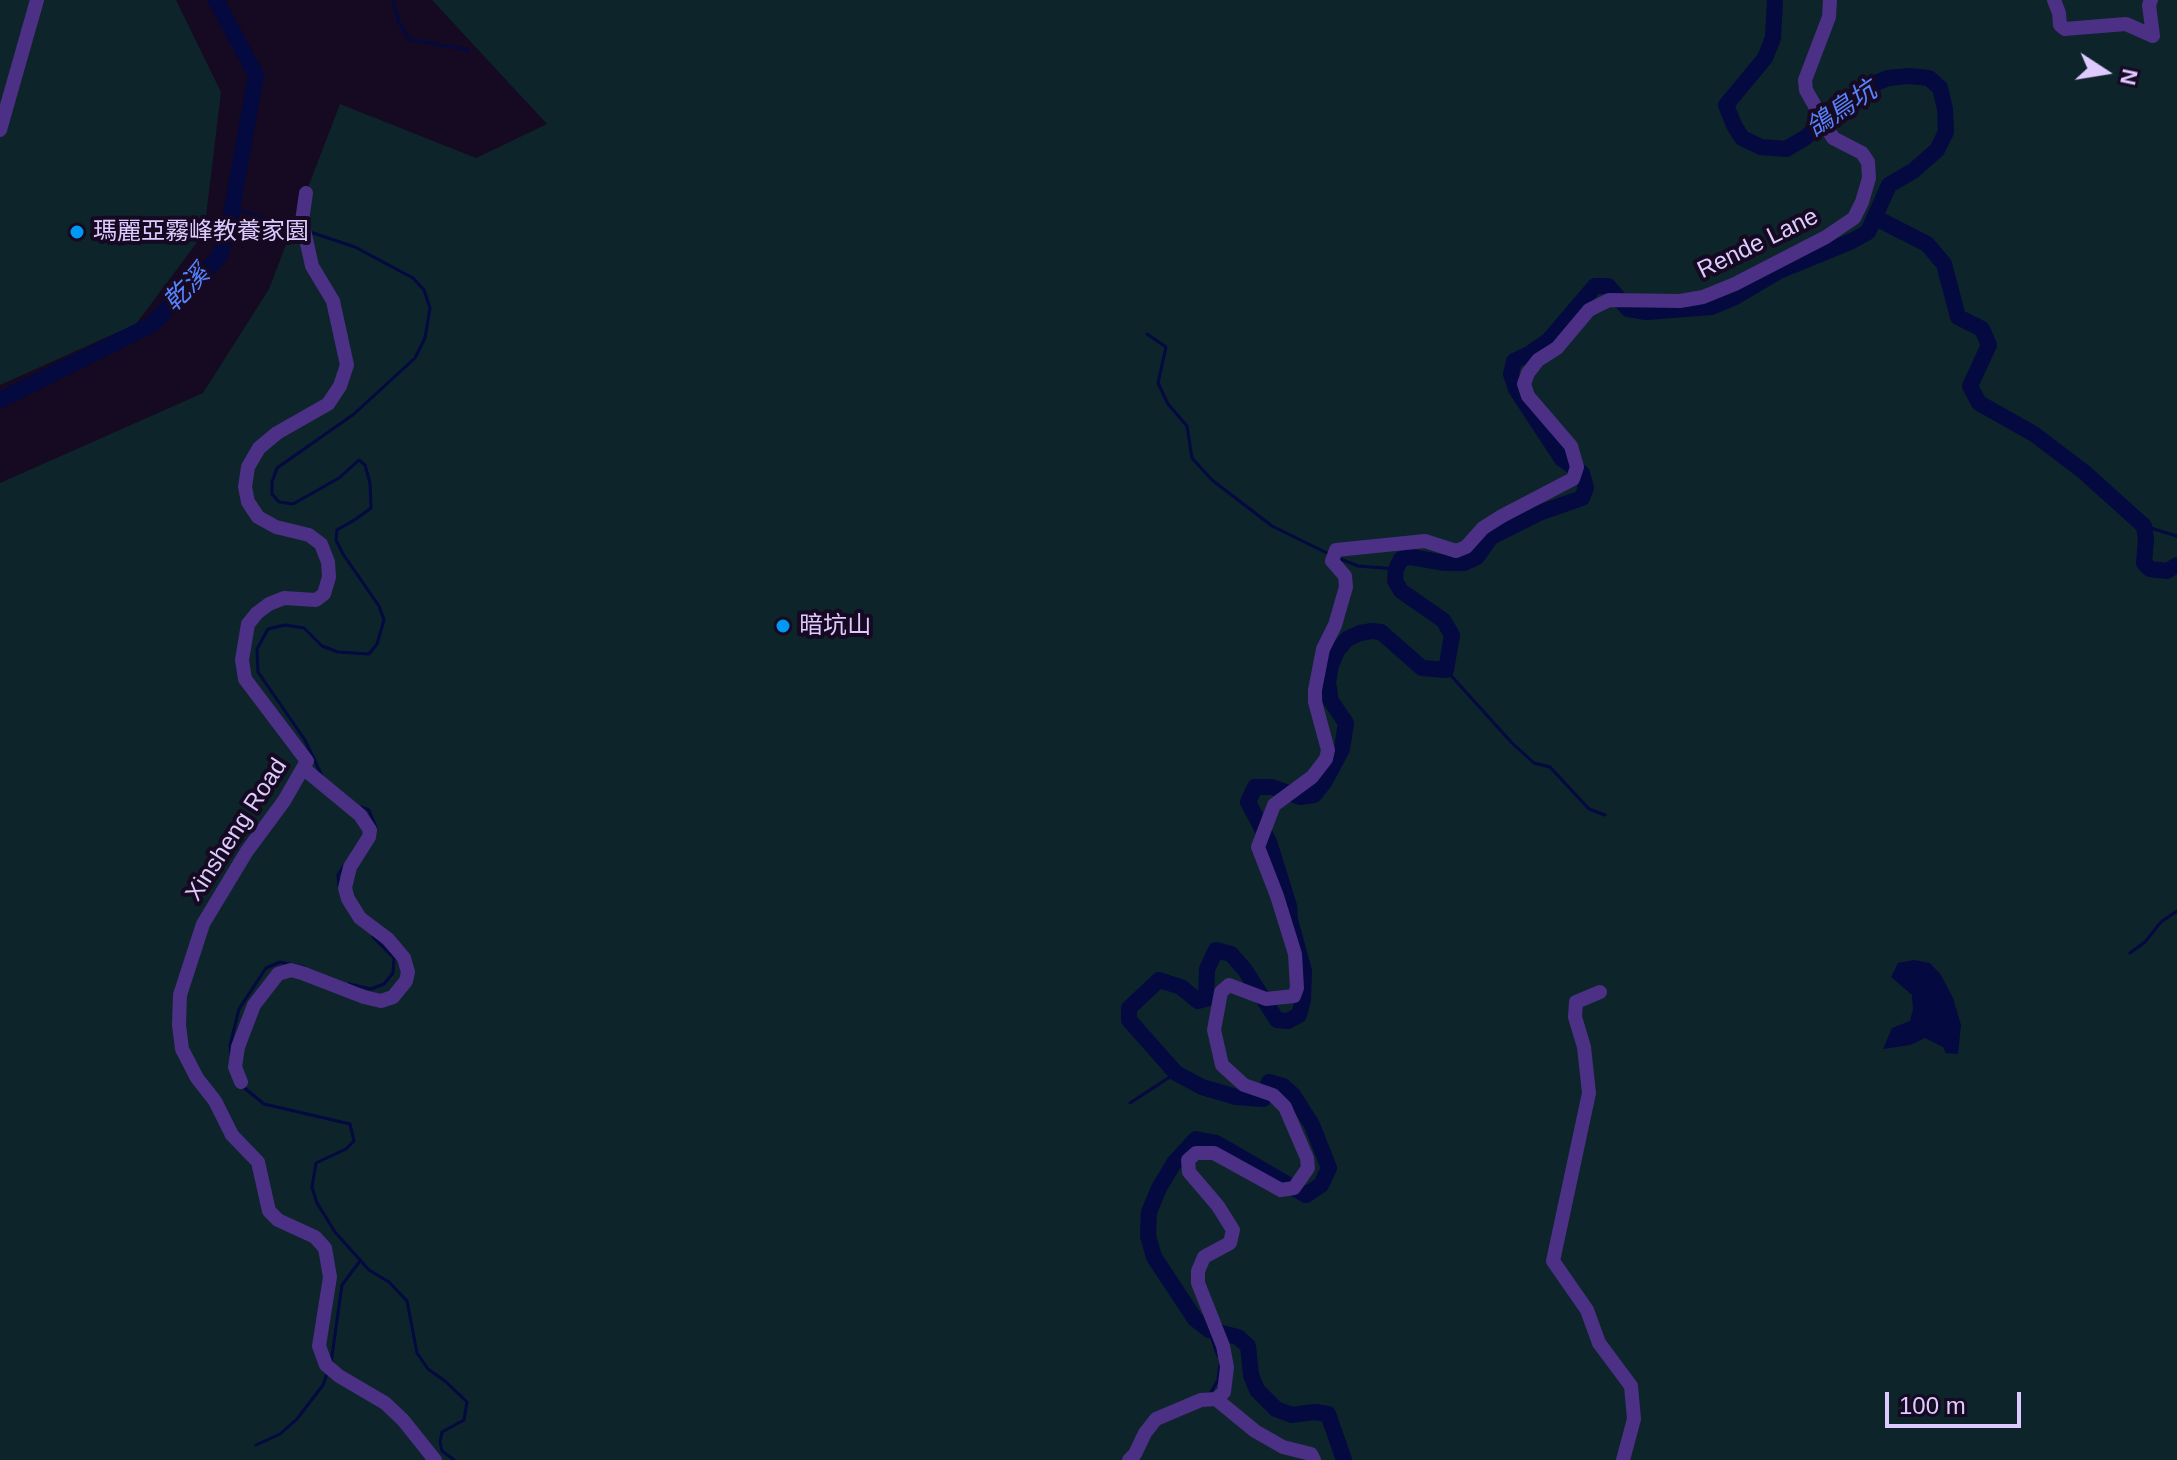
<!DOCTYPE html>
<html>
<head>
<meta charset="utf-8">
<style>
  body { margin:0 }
  #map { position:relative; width:2177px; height:1460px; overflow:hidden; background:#150a21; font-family:Helvetica,sans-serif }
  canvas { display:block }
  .north { position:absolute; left:2065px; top:32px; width:80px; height:80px; -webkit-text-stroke:6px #150a21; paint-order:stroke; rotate:102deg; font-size:22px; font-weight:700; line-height:32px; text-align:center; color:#dfcaff }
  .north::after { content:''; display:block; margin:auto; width:28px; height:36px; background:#dfcaff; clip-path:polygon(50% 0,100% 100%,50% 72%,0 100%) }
  .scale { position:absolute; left:1885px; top:1392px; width:136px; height:36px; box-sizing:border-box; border:4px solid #dfcaff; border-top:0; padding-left:10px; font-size:24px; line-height:28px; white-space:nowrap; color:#dfcaff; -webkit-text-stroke:6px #150a21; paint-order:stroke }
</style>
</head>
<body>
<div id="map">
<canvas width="2177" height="1460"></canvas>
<div class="north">N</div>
<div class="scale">100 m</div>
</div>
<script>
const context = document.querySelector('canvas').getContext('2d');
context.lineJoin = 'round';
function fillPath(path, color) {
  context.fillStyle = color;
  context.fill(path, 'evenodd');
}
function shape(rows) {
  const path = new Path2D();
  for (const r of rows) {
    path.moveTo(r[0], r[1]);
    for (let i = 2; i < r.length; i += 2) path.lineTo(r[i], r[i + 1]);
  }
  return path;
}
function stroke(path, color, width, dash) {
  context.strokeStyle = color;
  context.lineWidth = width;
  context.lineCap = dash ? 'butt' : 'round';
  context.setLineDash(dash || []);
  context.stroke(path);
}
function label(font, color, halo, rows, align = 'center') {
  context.font = font + ' Helvetica,"Noto Sans TC",sans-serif';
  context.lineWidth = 8;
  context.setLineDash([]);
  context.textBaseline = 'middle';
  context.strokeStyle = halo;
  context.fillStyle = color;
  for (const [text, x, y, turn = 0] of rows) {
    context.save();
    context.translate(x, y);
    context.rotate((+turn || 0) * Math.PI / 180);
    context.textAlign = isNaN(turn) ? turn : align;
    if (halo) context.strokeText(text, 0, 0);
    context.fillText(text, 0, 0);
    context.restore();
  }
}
fillPath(shape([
  [0,0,176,0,221,92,204,233,136,324,0,385],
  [432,0,2177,0,2177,1460,0,1460,0,483,203,393,269,289,340,104,476,158,547,124]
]), '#0d242b');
fillPath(shape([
  [1914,960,1930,963,1941,975,1953,998,1961,1025,1958,1054,1946,1053,1943,1047,1925,1038,1910,1045,1883,1049,1892,1028,1910,1021,1913,1009,1912,995,1891,977,1898,963]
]), '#040940');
stroke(shape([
  [393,0,398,21,409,39,468,50],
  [233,208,299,229],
  [310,232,355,247,413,278,424,290,430,308,425,338,415,358,354,414,277,468,272,482,272,494,279,502,293,504,339,478,359,460,365,465,370,483,371,508,356,519,337,530,336,540,343,554,379,606,384,620,377,644,369,654,338,652,322,646,304,628,285,625,268,629,257,649,258,672,305,740,322,776],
  [1147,334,1166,347,1158,383,1168,404,1187,426,1192,458,1212,480,1272,526,1331,555],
  [2144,526,2177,536],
  [1338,558,1358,566,1396,569],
  [1446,670,1512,743,1534,763,1550,767,1589,809,1605,815],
  [361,807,369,810,376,828],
  [339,886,338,875,345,864],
  [2130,953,2145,942,2161,922,2177,911],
  [349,984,371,989,384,984,393,973,394,958,373,937],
  [231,1055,230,1045,239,1009,266,968,280,962,304,967],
  [242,1086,264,1104,350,1124,354,1141,346,1149,316,1163,312,1187,317,1203,335,1232,369,1270,389,1282,407,1301,417,1353,428,1369,445,1381,467,1402,464,1420,442,1432,440,1442,442,1451,454,1460],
  [1130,1103,1176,1073],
  [1209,1330,1218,1356],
  [331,1363,342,1285,360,1261],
  [1210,1394,1218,1380,1220,1363],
  [256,1445,280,1434,297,1419,323,1385,327,1374]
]), '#040940', 3);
stroke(shape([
  [1876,218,1927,244,1944,264,1958,317,1982,329,1989,345,1970,386,1979,403,2034,434,2084,472,2144,526,2146,539,2144,563,2150,569,2167,571,2177,565],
  [0,400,151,325,220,256,230,220,256,75,216,0],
  [1344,1460,1328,1414,1315,1412,1292,1415,1276,1409,1257,1390,1251,1375,1248,1346,1238,1337,1209,1330,1195,1319,1154,1257,1148,1236,1149,1212,1159,1188,1174,1163,1196,1139,1216,1143,1306,1195,1321,1185,1329,1168,1312,1125,1293,1095,1283,1086,1269,1082,1263,1099,1236,1097,1202,1087,1176,1073,1129,1020,1129,1008,1159,980,1181,987,1198,1001,1206,999,1207,969,1216,950,1231,954,1245,970,1277,1020,1288,1021,1299,1015,1303,1000,1304,971,1290,920,1289,906,1269,842,1248,802,1255,787,1272,787,1300,797,1314,795,1325,781,1342,749,1346,723,1331,701,1328,683,1331,665,1337,651,1347,639,1360,633,1372,631,1381,632,1422,668,1446,670,1452,635,1443,620,1401,591,1395,581,1396,569,1401,559,1411,557,1445,563,1464,563,1477,557,1491,537,1539,513,1582,498,1586,488,1582,473,1562,459,1516,389,1511,374,1514,361,1529,354,1549,340,1595,286,1608,286,1628,309,1646,312,1711,307,1733,298,1779,271,1852,241,1868,232,1889,185,1913,171,1937,150,1946,132,1945,109,1940,88,1929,78,1909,76,1888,78,1871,85,1846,100,1805,138,1786,149,1761,147,1742,138,1734,125,1726,105,1765,58,1773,38,1775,0]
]), '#040940', 16);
stroke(shape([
  [2054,0,2059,13,2060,25,2065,29,2126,24,2153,36,2149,5,2151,0],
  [0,130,37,0],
  [306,193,302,221,312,266,333,301,347,365,340,386,328,404,277,433,259,448,248,467,245,487,248,502,258,517,276,527,309,535,321,544,328,562,329,577,324,594,316,600,284,598,269,604,257,613,248,624,242,660,245,679,307,761,284,801,247,851,203,924,180,995,179,1025,182,1049,197,1078,215,1101,232,1135,258,1162,269,1211,278,1220,315,1237,325,1248,330,1277,319,1346,326,1365,339,1376,385,1403,403,1420,435,1460],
  [1600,992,1576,1002,1575,1017,1584,1047,1589,1093,1553,1261,1587,1310,1599,1343,1631,1386,1634,1419,1623,1460],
  [241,1082,235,1067,238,1047,254,1005,278,974,291,970,302,973,364,997,381,1001,393,997,406,981,408,972,404,958,388,939,360,918,348,899,345,888,350,867,369,837,370,830,360,815,303,768],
  [1216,1399,1255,1431,1283,1447,1311,1454,1314,1460],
  [1129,1460,1135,1454,1145,1433,1156,1419,1201,1400,1216,1399,1224,1392,1227,1367,1223,1346,1198,1283,1198,1271,1204,1257,1230,1243,1233,1230,1218,1206,1189,1172,1188,1160,1196,1153,1214,1153,1281,1190,1294,1188,1308,1168,1307,1158,1285,1107,1273,1095,1244,1085,1222,1065,1214,1030,1221,992,1229,985,1266,999,1294,996,1297,988,1295,954,1277,896,1258,847,1274,805,1312,777,1326,759,1328,750,1315,702,1315,690,1323,649,1335,625,1346,587,1345,576,1332,561,1336,550,1425,541,1456,551,1466,547,1483,528,1502,516,1573,479,1577,467,1571,446,1528,396,1524,384,1528,373,1538,360,1557,348,1589,310,1609,300,1680,301,1703,297,1735,284,1826,237,1854,218,1862,202,1869,178,1868,162,1862,153,1833,138,1806,90,1805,80,1829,17,1830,0]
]), '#4b3085', 14);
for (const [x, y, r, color] of [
  [77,232,8,"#0098f5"],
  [783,626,8,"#0098f5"]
]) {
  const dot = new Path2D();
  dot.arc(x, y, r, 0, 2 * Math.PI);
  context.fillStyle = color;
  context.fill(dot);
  stroke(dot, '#150a21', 3);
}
label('24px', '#dfcaff', '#150a21', [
  ["瑪麗亞霧峰教養家園",93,232],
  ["暗坑山",799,626]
], 'left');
label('24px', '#dfcaff', '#150a21', [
  ["Rende Lane",1758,244,-26],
  ["Xinsheng Road",237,830,-57]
]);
label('italic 26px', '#5883ff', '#150a21', [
  ["鴿鳥坑",1842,110,-34],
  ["乾溪",187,289,-45]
]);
</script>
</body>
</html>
